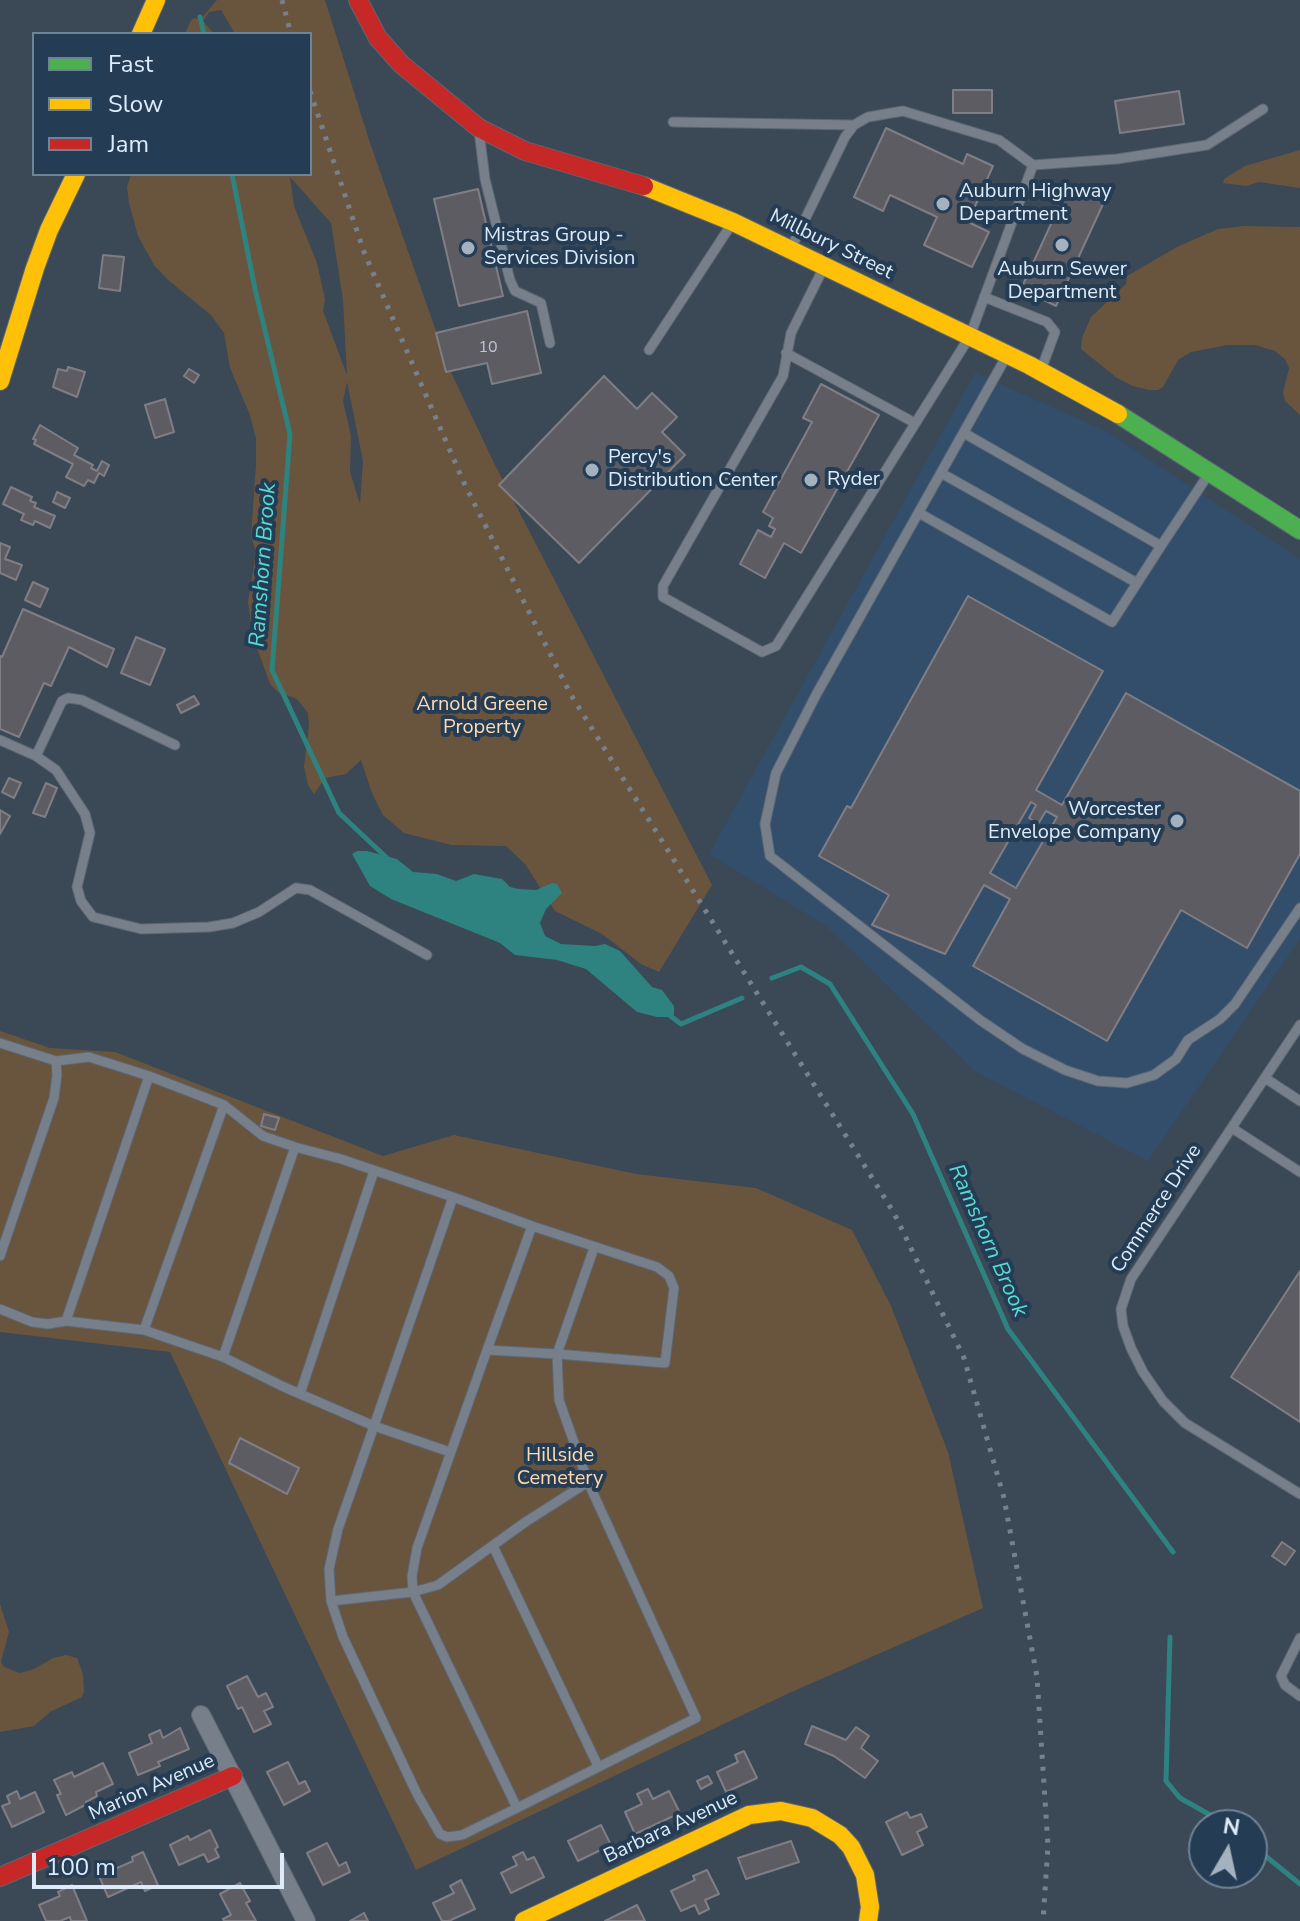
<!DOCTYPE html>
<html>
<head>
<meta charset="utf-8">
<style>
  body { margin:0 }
  #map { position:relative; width:1300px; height:1921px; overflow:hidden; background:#3b4855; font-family:"Nunito Sans",sans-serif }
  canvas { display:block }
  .legend { position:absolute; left:32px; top:32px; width:280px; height:144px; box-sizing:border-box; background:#253d54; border:2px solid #6f8396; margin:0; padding:10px 14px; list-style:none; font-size:24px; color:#ddebfa }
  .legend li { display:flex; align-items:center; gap:16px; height:40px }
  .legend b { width:40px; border:2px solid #6f8396 }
  .north { position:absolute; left:1188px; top:1809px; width:80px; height:80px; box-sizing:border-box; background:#253d54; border:2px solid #6f8396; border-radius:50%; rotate:9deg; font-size:22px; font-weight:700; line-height:32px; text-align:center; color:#ddebfa }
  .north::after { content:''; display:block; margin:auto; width:28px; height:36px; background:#a4b2c0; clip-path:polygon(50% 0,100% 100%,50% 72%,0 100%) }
  .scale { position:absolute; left:32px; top:1853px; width:252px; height:36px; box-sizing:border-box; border:4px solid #ddebfa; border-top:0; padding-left:10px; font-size:24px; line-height:28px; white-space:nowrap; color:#ddebfa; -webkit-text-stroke:6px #253d54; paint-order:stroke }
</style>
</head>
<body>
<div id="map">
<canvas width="1300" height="1921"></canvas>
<ul class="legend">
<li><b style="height:10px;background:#4caf50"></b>Fast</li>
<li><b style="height:10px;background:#ffc107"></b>Slow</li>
<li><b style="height:10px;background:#c62828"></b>Jam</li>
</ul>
<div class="north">N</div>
<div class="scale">100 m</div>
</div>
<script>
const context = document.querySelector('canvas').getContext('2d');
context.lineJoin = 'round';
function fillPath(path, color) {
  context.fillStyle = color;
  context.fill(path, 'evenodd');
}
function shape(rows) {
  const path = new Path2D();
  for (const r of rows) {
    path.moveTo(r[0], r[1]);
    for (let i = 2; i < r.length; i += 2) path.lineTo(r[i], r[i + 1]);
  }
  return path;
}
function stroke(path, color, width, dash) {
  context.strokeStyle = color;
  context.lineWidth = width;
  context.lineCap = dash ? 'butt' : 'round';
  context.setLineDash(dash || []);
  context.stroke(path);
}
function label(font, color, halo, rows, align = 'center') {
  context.font = font + ' "Nunito Sans",sans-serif';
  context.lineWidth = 8;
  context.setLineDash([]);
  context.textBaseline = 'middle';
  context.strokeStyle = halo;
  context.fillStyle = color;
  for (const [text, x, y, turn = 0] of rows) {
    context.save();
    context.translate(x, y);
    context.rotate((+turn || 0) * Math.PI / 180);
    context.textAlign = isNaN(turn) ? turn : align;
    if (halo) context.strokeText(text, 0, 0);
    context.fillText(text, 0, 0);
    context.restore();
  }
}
fillPath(shape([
  [975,373,1108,432,1300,559,1300,939,1148,1161,976,1072,826,926,709,854]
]), '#334e6a');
fillPath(shape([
  [217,0,325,0,370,143,449,368,494,463,712,885,659,972,641,964,602,934,555,911,525,864,506,846,452,845,404,833,383,815,372,793,361,760,346,774,325,778,314,794,308,785,304,767,309,726,308,713,297,699,278,692,270,684,253,637,248,602,256,551,251,537,256,464,256,439,250,415,230,368,224,333,211,315,168,280,154,265,138,236,129,203,127,187,131,174,310,174,310,34,235,34,221,10,209,12,203,21,214,34,185,34,191,20,195,18,200,20],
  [290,177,331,223,343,300,347,375,323,311,325,299,317,263,294,206],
  [347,382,363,461,360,504,350,472,351,436,343,401],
  [1300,150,1300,188,1259,182,1246,186,1223,183,1224,179,1245,166],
  [1244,226,1300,227,1300,415,1285,401,1283,393,1289,368,1285,359,1275,351,1255,345,1227,345,1191,352,1178,360,1163,387,1158,390,1149,390,1133,386,1117,378,1081,349,1082,338,1091,317,1126,284,1127,276,1177,247,1218,229],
  [0,1031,50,1048,115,1052,383,1156,454,1135,636,1174,756,1188,852,1230,891,1306,948,1452,983,1608,787,1694,416,1870,170,1352,0,1332],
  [0,1604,9,1632,1,1662,4,1667,20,1673,34,1669,53,1658,66,1655,77,1658,83,1674,84,1691,82,1697,50,1712,34,1726,0,1732]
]), '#69553e');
fillPath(shape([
  [357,851,367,851,397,859,413,872,437,874,456,881,474,874,502,879,510,887,519,889,536,890,552,883,557,884,562,893,546,909,540,923,545,936,561,944,595,946,605,944,620,951,652,987,662,990,674,1006,674,1014,671,1017,657,1017,637,1012,586,969,557,960,515,955,500,943,391,899,370,886,352,854]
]), '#2e827f');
stroke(shape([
  [200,17,204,34],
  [232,174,255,289,290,434,272,670,339,813,388,859],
  [772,978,801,967,830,984,913,1114,1008,1329,1173,1552],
  [668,1014,681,1024,742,998],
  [1170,1637,1166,1781,1180,1798,1228,1825],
  [1252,1845,1300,1884]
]), '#2e827f', 5);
const building = shape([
  [953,90,992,90,992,113,953,113,953,90],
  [1179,91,1184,124,1120,133,1115,101,1179,91],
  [886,128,963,164,967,154,993,166,968,222,989,232,972,267,924,245,937,217,890,195,883,211,854,197,886,128],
  [1069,185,1104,202,1056,306,1021,289,1069,185],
  [478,189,503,296,459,306,434,199,478,189],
  [103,255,124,257,120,291,99,288,103,255],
  [527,311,541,373,492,384,487,363,446,372,436,333,527,311],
  [68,367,85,372,77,397,53,387,58,369,67,371,68,367],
  [189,369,199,375,194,383,184,376,189,369],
  [604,376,637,409,652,393,677,417,662,432,685,455,579,563,499,485,604,376],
  [821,384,879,415,801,553,784,543,765,578,740,564,758,530,771,537,775,529,769,526,773,518,763,512,812,422,803,418,821,384],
  [165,399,174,432,155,438,145,405,165,399],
  [40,425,78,448,74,455,93,465,91,468,97,471,102,461,109,465,104,476,99,473,94,483,88,480,84,486,66,477,73,464,34,444,36,440,33,439,40,425],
  [11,487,32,497,30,501,36,503,34,507,55,516,50,528,35,521,33,525,21,520,24,514,3,504,11,487],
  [57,492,70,498,65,508,53,502,57,492],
  [0,543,10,547,5,559,22,565,16,580,0,573,0,543],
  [33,582,48,589,40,607,25,600,33,582],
  [968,596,1103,671,1036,790,1062,805,1126,693,1300,791,1300,854,1247,948,1181,910,1107,1041,973,966,1010,899,984,885,945,954,872,925,889,895,819,856,847,806,851,808,968,596],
  [1031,802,1036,805,1029,818,1038,824,1046,811,1057,817,1016,888,990,873,1031,802],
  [23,609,114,649,107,667,69,647,51,686,44,683,19,737,0,729,0,656,2,657,23,609],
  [136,637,165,649,150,685,121,673,136,637],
  [194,696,199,704,181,713,177,705,194,696],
  [9,778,21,783,14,798,2,792,9,778],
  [46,783,57,788,45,817,33,813,46,783],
  [0,810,10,816,0,834,0,810],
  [264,1114,279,1118,275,1130,261,1126,264,1114],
  [1300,1271,1300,1422,1231,1377,1300,1271],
  [240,1438,299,1468,287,1494,229,1463,240,1438],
  [1282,1542,1295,1551,1285,1565,1272,1556,1282,1542],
  [247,1676,258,1697,266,1693,273,1707,264,1711,271,1724,254,1732,242,1707,238,1709,227,1686,247,1676],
  [812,1726,846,1740,856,1727,869,1736,861,1748,878,1761,865,1778,834,1756,805,1744,812,1726],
  [180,1728,189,1749,158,1762,160,1766,138,1775,129,1753,152,1743,149,1735,160,1730,163,1738,180,1728],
  [744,1751,757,1778,726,1792,717,1772,738,1762,735,1755,744,1751],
  [288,1762,299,1784,305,1781,310,1791,284,1805,267,1772,288,1762],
  [103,1763,113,1784,96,1792,97,1796,86,1802,87,1804,66,1815,57,1795,61,1794,54,1780,72,1772,74,1777,103,1763],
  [708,1776,712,1783,701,1789,697,1781,708,1776],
  [648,1789,653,1799,669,1791,680,1813,635,1834,625,1812,642,1804,637,1794,648,1789],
  [17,1791,20,1799,35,1792,44,1812,12,1827,2,1806,10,1803,7,1796,17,1791],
  [907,1812,910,1818,921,1814,927,1827,917,1832,923,1845,902,1855,886,1822,907,1812],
  [601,1825,611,1845,578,1861,568,1841,601,1825],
  [210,1830,218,1847,215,1849,219,1857,208,1862,204,1854,179,1865,170,1845,188,1836,190,1840,210,1830],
  [791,1841,799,1862,746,1879,738,1858,791,1841],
  [327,1843,339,1866,346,1862,350,1872,323,1885,307,1853,327,1843],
  [143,1852,158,1885,145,1891,141,1882,108,1897,99,1876,133,1861,132,1857,143,1852],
  [523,1852,527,1860,534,1857,544,1877,511,1893,501,1873,517,1865,513,1857,523,1852],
  [707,1870,719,1894,705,1900,709,1909,699,1914,695,1905,681,1911,671,1891,695,1880,693,1876,707,1870],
  [461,1880,475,1909,449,1921,442,1921,433,1903,454,1893,450,1886,461,1880],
  [240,1883,250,1901,246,1903,256,1921,224,1921,223,1919,231,1915,220,1894,240,1883],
  [72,1885,87,1921,71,1921,70,1917,60,1921,46,1921,39,1905,60,1896,58,1892,72,1885],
  [637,1905,645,1921,605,1921,637,1905],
  [364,1913,368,1921,350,1921,364,1913]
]);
fillPath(building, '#5e5c63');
stroke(building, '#807e85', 2);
const lane = shape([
  [673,122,854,125],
  [479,131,485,179,510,280,515,291,541,303,550,343],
  [792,246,845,137,854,125,868,117,903,111,999,140,1033,165,1117,159,1207,145,1263,109],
  [823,269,791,333,783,376,663,586,663,597,762,652,776,646,970,336,1033,165],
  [984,297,1047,322,1055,332,1041,370],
  [649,350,731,225],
  [786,353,915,423],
  [1006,357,816,695,776,773,765,824,770,856,980,1020,1023,1049,1065,1070,1098,1081,1127,1083,1154,1075,1176,1059,1188,1040,1220,1019,1235,1004,1300,908],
  [941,473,1137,583],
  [919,513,1112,622,1161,546,964,433],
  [1161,546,1210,472],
  [0,740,36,756,56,770,85,814,90,833,77,887,81,901,93,917,141,929,209,927,233,923,259,912,296,888,310,890,427,955],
  [36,756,62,701,68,698,82,700,175,745],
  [1300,1025,1131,1279,1121,1309,1123,1326,1131,1348,1143,1372,1163,1401,1185,1423,1300,1494],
  [0,1043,56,1061,57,1075,54,1098,0,1256],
  [56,1061,89,1057,149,1076],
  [1265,1078,1300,1101],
  [1232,1128,1300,1172],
  [453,1197,341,1159,295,1147,223,1357,284,1387,374,1426,453,1197,532,1226],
  [0,1309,32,1322,48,1324,66,1321,144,1330],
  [66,1321,149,1076,224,1105],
  [223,1357,144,1330,224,1105,263,1136,295,1147],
  [300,1394,374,1171],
  [450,1452,374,1426,338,1529,329,1569,331,1601,413,1592,412,1576,417,1548,487,1350],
  [588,1482,696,1718,517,1808,413,1592,438,1585,524,1523,588,1482,559,1400,557,1354,665,1363,674,1288,669,1276,657,1267,532,1226,487,1350,557,1354,594,1248],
  [493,1546,598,1766],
  [331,1601,343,1637,417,1794,440,1834,447,1837,462,1835,517,1808],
  [1300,1638,1281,1676,1285,1685,1300,1696]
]);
const street = shape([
  [201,1715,306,1921]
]);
const fast = shape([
  [1118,414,1300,530]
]);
const slow = shape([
  [141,34,156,0],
  [644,186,733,222,1029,365,1118,414],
  [0,381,35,268,49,230,76,174],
  [524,1921,749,1815,781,1811,812,1818,840,1835,851,1847,865,1875,870,1907,868,1921]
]);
const jam = shape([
  [358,0,378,38,401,64,479,128,525,151,644,186],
  [0,1877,233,1776]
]);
stroke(lane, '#5c6773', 11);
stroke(street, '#5c6773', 20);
stroke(fast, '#5c6773', 20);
stroke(slow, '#5c6773', 20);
stroke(jam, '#5c6773', 20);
stroke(lane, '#767f8a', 9);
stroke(street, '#767f8a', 18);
stroke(fast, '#4caf50', 18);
stroke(slow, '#ffc107', 18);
stroke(jam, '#c62828', 18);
stroke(shape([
  [282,0,291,34],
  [310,91,364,252,464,483,571,695,894,1213,964,1358,1004,1498,1037,1677,1048,1846,1043,1921]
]), '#77818b', 5, [4, 8]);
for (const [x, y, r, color] of [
  [943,204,8,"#a4b2c0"],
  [1062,245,8,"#a4b2c0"],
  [468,248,8,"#a4b2c0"],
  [592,470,8,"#a4b2c0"],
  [811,480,8,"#a4b2c0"],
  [1177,821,8,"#a4b2c0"]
]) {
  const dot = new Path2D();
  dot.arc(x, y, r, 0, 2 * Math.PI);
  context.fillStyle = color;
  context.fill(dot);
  stroke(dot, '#253d54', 3);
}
label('16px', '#bdc7d4', null, [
  ["10",488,348]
]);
label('20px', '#ddebfa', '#253d54', [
  ["Auburn Highway",959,192],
  ["Department",959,215],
  ["Mistras Group -",484,236],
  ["Services Division",484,259],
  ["Auburn Sewer",1062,270,"center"],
  ["Department",1062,293,"center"],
  ["Percy's",608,458],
  ["Distribution Center",608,481],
  ["Ryder",827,480],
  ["Worcester",1161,810,"right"],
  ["Envelope Company",1161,833,"right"]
], 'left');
label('20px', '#ddebfa', '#253d54', [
  ["Millbury Street",831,245,26],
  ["Commerce Drive",1157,1209,-57],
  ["Marion Avenue",152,1788,-24],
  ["Barbara Avenue",671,1828,-25]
]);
label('20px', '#ffd9af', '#253d54', [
  ["Arnold Greene",482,705],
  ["Property",482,728],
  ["Hillside",560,1456],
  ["Cemetery",560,1479]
]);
label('italic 22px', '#57dbd3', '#253d54', [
  ["Ramshorn Brook",264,565,-86],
  ["Ramshorn Brook",987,1241,66]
]);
</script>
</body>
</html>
